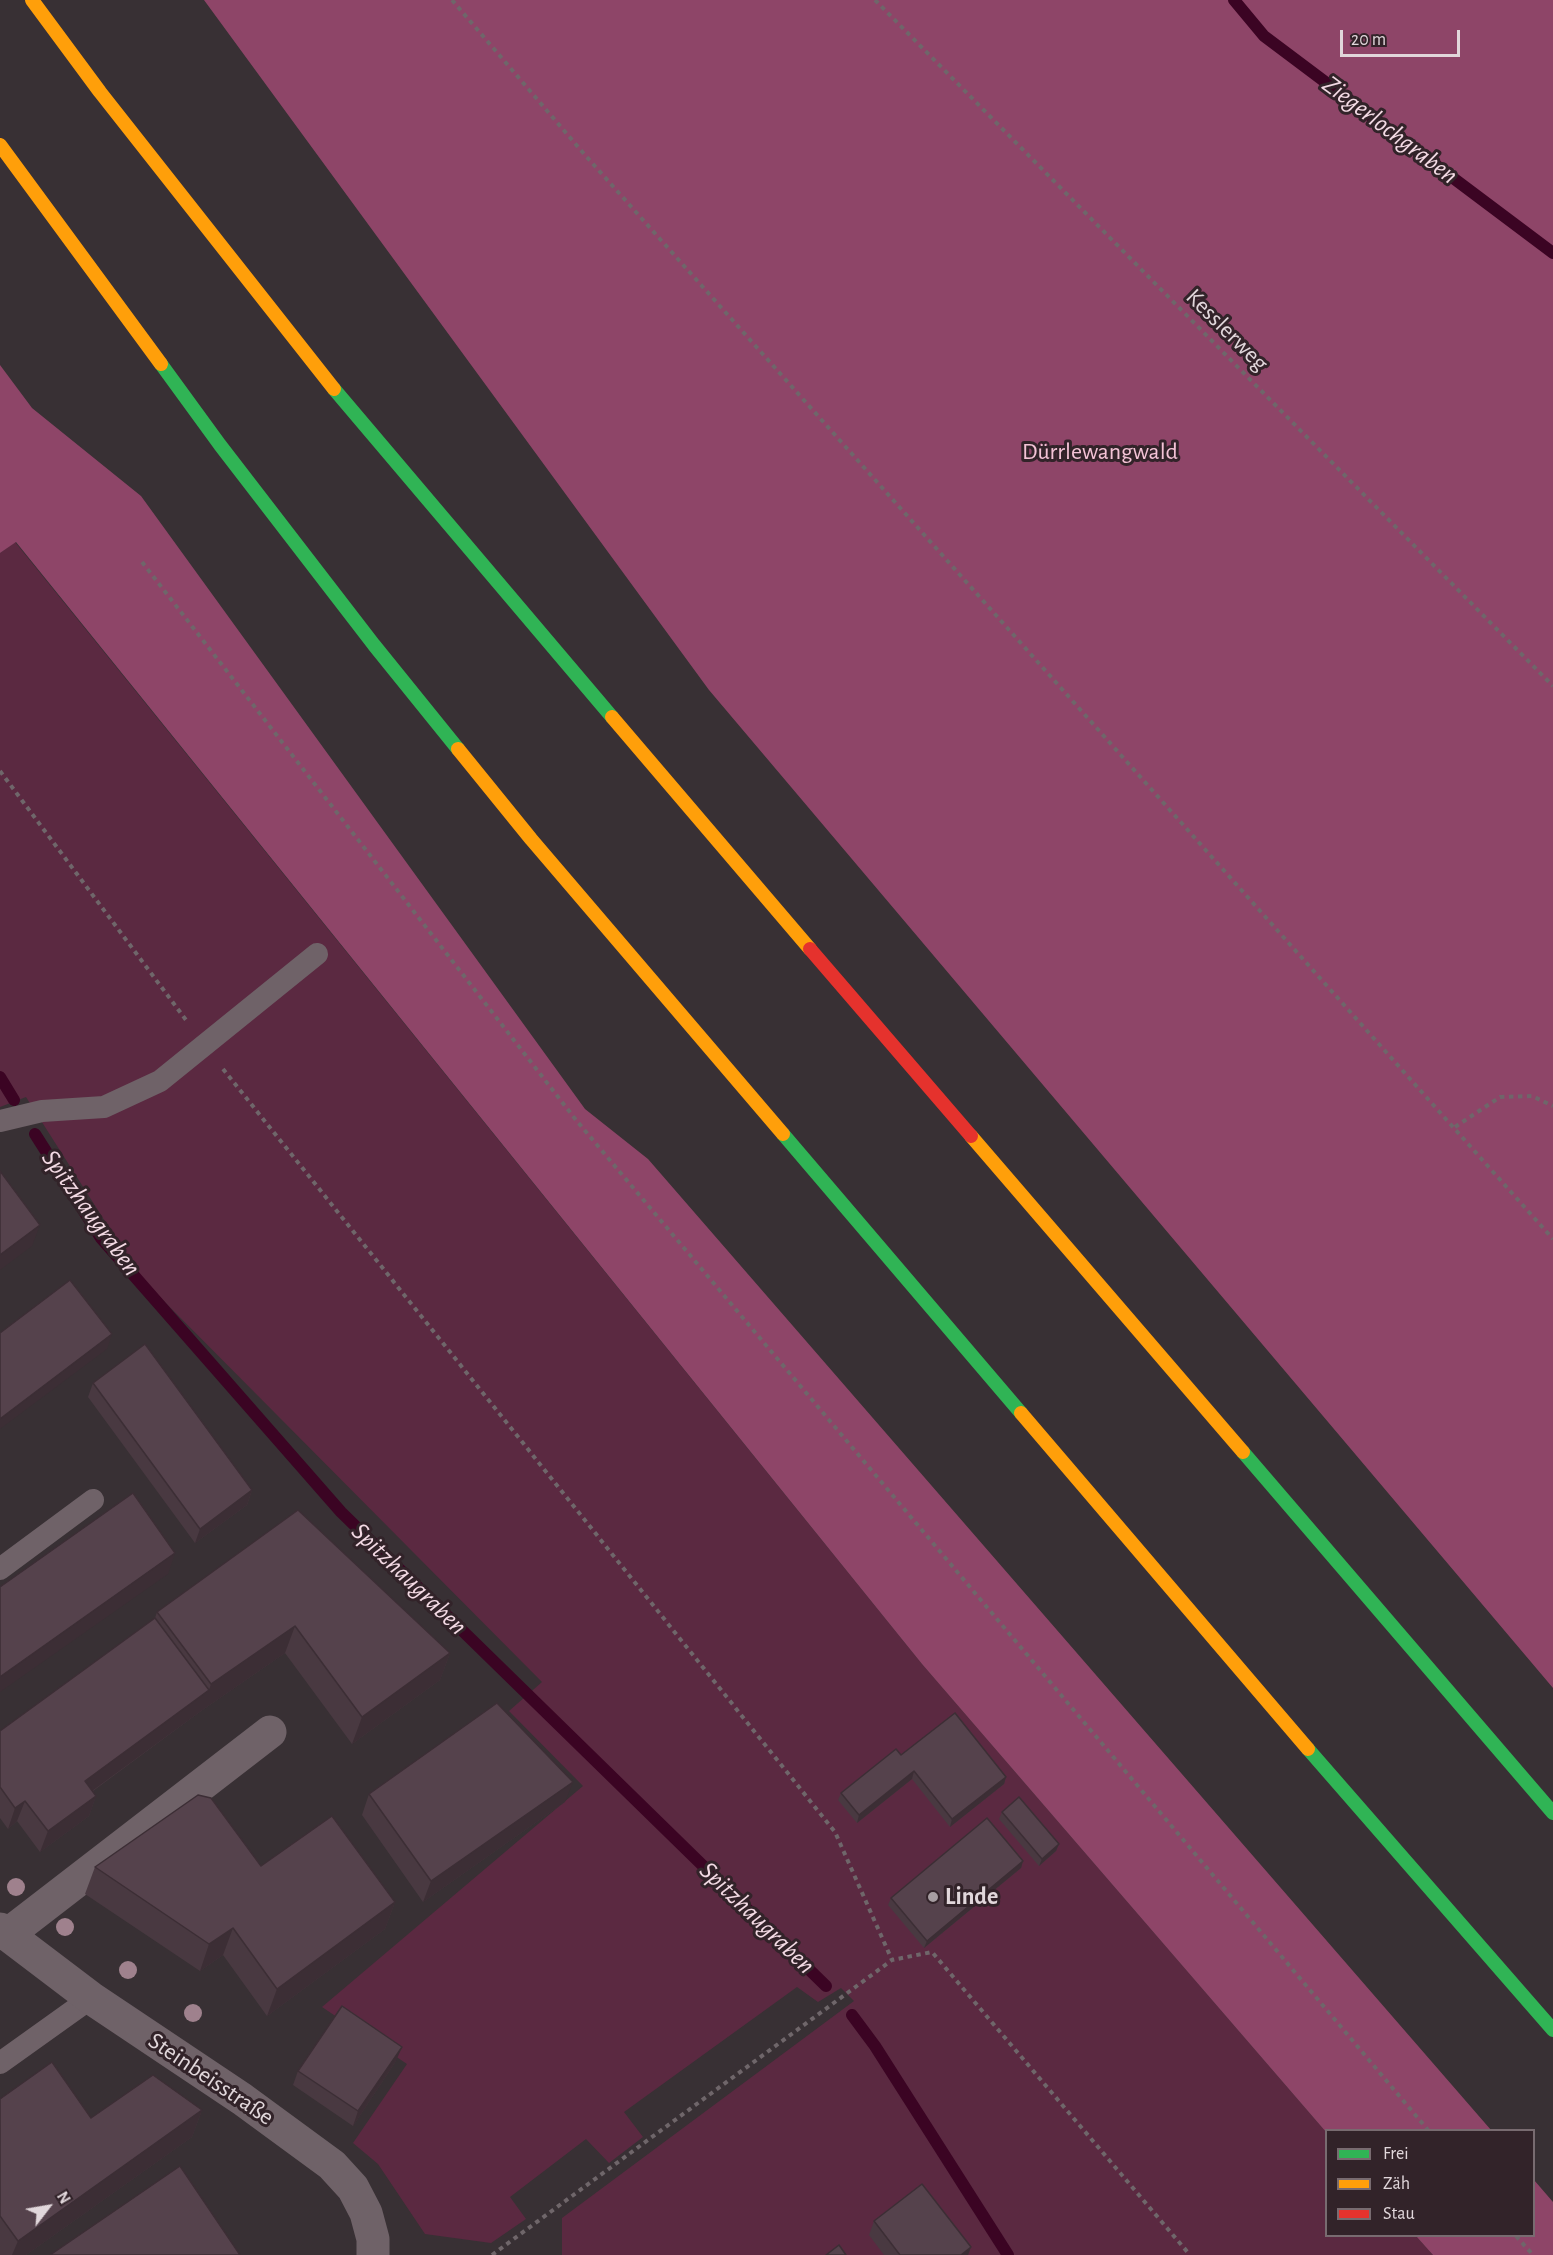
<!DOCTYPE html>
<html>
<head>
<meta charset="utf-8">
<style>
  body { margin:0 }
  #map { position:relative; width:1553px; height:2255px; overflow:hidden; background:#383034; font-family:"Alegreya Sans",sans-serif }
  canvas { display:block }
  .legend { position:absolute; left:1325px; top:2129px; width:210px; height:108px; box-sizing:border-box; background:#322329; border:2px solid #786b70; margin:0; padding:8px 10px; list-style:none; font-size:18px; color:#e1d7db }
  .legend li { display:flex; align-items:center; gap:12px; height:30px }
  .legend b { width:30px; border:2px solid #786b70 }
  .north { position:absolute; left:18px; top:2177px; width:60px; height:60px; -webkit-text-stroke:4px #322329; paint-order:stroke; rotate:59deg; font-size:16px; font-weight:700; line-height:24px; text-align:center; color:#e1d7db }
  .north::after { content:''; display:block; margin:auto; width:21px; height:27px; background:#e1d7db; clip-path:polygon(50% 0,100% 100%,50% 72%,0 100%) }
  .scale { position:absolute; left:1340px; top:30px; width:120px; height:27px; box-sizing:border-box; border:3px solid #e1d7db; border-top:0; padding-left:8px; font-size:18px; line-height:21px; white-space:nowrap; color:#e1d7db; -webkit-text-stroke:4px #322329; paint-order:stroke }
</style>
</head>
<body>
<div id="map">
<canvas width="1553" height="2255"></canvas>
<ul class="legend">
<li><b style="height:8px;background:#30b455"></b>Frei</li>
<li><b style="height:8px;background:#ff9f0a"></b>Zäh</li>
<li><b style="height:8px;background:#e5322d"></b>Stau</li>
</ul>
<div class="north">N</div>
<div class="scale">20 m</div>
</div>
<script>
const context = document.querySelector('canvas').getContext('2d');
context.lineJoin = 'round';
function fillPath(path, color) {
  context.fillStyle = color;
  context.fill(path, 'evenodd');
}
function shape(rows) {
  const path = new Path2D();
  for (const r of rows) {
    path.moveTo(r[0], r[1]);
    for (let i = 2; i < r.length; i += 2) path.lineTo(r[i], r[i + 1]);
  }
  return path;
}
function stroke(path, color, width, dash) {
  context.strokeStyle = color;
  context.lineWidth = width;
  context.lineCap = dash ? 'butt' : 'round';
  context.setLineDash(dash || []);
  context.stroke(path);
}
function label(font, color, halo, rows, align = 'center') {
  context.font = font + ' "Alegreya Sans",sans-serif';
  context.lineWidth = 6;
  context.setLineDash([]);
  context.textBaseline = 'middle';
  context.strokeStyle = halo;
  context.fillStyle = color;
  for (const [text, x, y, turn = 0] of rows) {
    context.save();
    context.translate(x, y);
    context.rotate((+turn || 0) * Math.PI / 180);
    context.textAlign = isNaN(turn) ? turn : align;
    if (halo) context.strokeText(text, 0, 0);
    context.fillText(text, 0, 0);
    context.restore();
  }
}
fillPath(shape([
  [15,542,922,1664,1326,2132,1326,2236,1416,2236,1433,2255,562,2255,562,2218,854,2001,841,1988,818,2002,797,1987,624,2112,643,2137,609,2163,586,2139,510,2197,526,2219,491,2243,425,2234,378,2164,353,2143,407,2064,322,2007,583,1786,509,1711,542,1682,141,1278,26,1097,0,1107,0,553]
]), '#5b2941');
fillPath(shape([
  [204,0,1553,0,1553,1688,709,690],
  [0,365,32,408,141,496,585,1109,648,1159,1491,2130,1326,2130,1326,2132,922,1664,16,542,0,553],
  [1534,2180,1553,2202,1553,2255,1433,2255,1416,2236,1534,2236]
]), '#8e4568');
stroke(shape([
  [1234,0,1264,36,1553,253],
  [0,1077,14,1100],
  [35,1134,101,1238,341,1512,826,1986],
  [852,2015,875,2046,1008,2255]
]), '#3b0423', 12);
stroke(shape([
  [452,0,585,155,1553,1239],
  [875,0,1553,686],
  [142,562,576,1120,1428,2130],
  [0,771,186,1020],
  [223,1069,835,1832,892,1960,932,1952,1190,2255],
  [1455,1127,1500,1097,1532,1096,1553,1106],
  [1516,2236,1533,2255],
  [492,2255,892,1960]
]), '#6f666a', 4, [4.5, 4.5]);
stroke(shape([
  [0,1121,42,1111,104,1107,160,1081,317,954],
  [0,1569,93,1500],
  [0,2063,91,1998]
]), '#6f6268', 22);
stroke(shape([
  [0,1929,91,1998,242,2099,332,2165,353,2188,366,2213,373,2239,373,2255],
  [7,1935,270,1732]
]), '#6f6268', 33);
stroke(shape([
  [161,364,220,445,374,645,458,749],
  [334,389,612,717],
  [783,1134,1021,1413],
  [1243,1452,1553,1813],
  [1308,1749,1553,2030]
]), '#30b455', 14);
stroke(shape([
  [32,0,100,92,334,389],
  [0,145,161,364],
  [612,717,810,949],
  [458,749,531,839,783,1134],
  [971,1136,1243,1452],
  [1021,1413,1308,1749]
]), '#ff9f0a', 14);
stroke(shape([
  [810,949,971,1136]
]), '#e5322d', 14);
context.fillStyle = '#9f818d';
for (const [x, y] of [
  [16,1887],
  [65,1927],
  [128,1970],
  [193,2013]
]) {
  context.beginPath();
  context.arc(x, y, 9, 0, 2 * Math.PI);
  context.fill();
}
fillPath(shape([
  [93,1383,252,1490,247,1505,195,1543,88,1397],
  [298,1510,450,1653,440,1680,352,1744,285,1653,201,1711,93,1791,96,1796,89,1816,40,1852,17,1821,8,1829,0,1818,0,1731,155,1618,157,1612],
  [901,1755,1006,1777,1004,1784,950,1827,912,1779,857,1823,838,1800,841,1793],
  [369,1794,565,1802,423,1902,362,1815],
  [1002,1812,1059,1844,1056,1851,1039,1866,999,1819],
  [1023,1861,1021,1868,924,1948,888,1905,891,1898],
  [261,1866,395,1902,385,1929,267,2016,223,1955,200,1971,85,1894,95,1867],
  [396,2061,353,2126,293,2085,298,2071],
  [0,2099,91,2118,202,2110,192,2137,26,2255,0,2255],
  [874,2221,971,2247,968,2255,884,2255,869,2235]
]), '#493941');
fillPath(shape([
  [40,1225,32,1246,0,1270,0,1255],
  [112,1334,107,1349,0,1429,0,1419],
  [252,1490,247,1505,195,1543,200,1529],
  [175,1553,168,1574,0,1692,0,1677],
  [295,1626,285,1653,201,1711,77,1802,85,1781,209,1690,211,1684],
  [450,1653,440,1680,352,1744,362,1717],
  [914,1771,912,1779,857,1823,859,1815],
  [1006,1777,1004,1784,950,1827,952,1819],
  [573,1782,565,1802,423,1902,431,1881],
  [96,1796,89,1816,40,1852,48,1831],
  [25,1801,17,1821,8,1829,15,1808],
  [1059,1844,1056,1851,1039,1866,1042,1859],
  [1023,1861,1021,1868,924,1948,927,1941],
  [395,1902,385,1929,267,2016,277,1989],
  [233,1928,223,1955,200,1971,209,1944],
  [402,2047,396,2061,353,2126,358,2111],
  [202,2110,192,2137,26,2255,12,2255,18,2241],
  [971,2247,968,2255,961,2255]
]), '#3c2e35');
const building = shape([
  [0,1171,40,1225,0,1255,0,1171],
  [70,1280,112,1334,0,1419,0,1333,70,1280],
  [145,1344,252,1490,200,1529,93,1383,145,1344],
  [133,1493,175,1553,0,1677,0,1587,133,1493],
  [298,1510,450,1653,362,1717,295,1626,211,1684,157,1612,298,1510],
  [155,1618,209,1690,85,1781,96,1796,48,1831,25,1801,15,1808,0,1787,0,1731,155,1618],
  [497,1703,573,1782,431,1881,369,1794,497,1703],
  [955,1713,1006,1777,952,1819,914,1771,859,1815,841,1793,896,1749,901,1755,955,1713],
  [198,1795,211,1798,261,1866,332,1816,395,1902,277,1989,233,1928,209,1944,95,1867,198,1795],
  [1019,1797,1059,1844,1042,1859,1002,1812,1019,1797],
  [987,1818,1023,1861,927,1941,891,1898,987,1818],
  [342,2006,402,2047,358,2111,298,2071,342,2006],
  [52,2062,91,2118,153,2075,202,2110,18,2241,0,2216,0,2099,52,2062],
  [180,2166,240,2255,50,2255,180,2166],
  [922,2184,971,2247,961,2255,900,2255,874,2221,922,2184],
  [839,2245,846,2255,826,2255,839,2245]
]);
fillPath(building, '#55424c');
stroke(building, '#3c2e35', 1.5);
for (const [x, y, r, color] of [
  [933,1897,6,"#a69da1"]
]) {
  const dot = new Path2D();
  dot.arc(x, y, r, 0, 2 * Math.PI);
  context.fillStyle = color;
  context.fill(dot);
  stroke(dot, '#322329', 2);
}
label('24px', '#e1d7db', '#322329', [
  ["Kesslerweg",1227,330,45],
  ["Steinbeisstraße",211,2079,34]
]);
label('24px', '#f4c3d6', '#322329', [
  ["Dürrlewangwald",1100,452]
]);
label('bold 24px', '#e1d7db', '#322329', [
  ["Linde",945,1897]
], 'left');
label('italic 26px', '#f3dae4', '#322329', [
  ["Ziegerlochgraben",1390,130,37],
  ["Spitzhaugraben",91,1213,54],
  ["Spitzhaugraben",409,1579,44],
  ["Spitzhaugraben",757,1918,44]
]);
</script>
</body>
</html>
